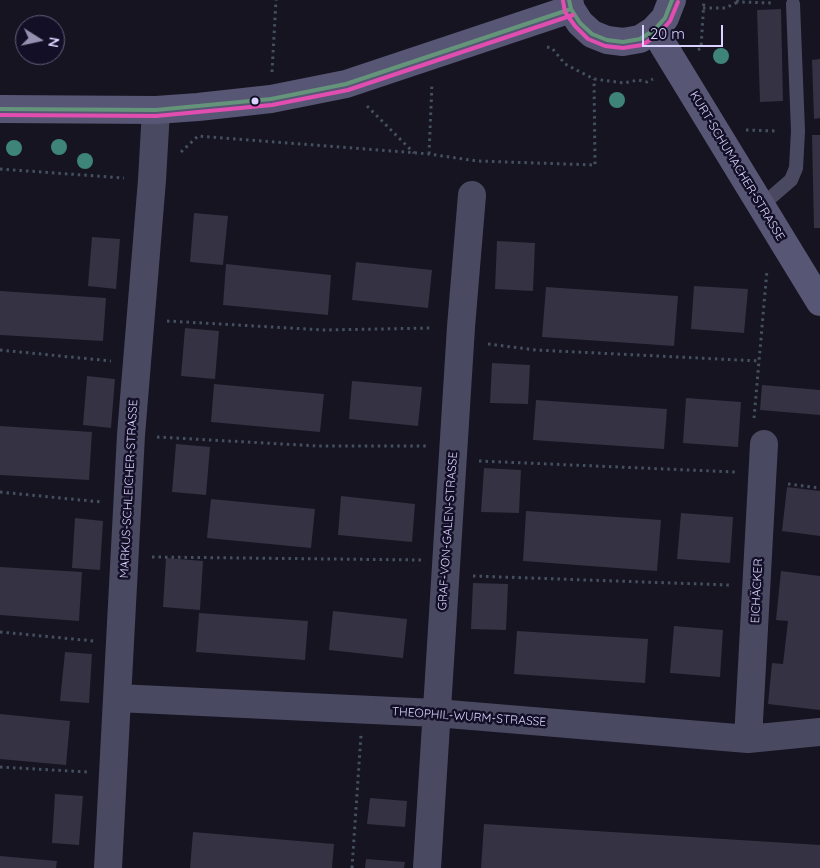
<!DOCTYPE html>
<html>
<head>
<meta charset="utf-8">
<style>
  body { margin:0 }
  #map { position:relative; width:820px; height:868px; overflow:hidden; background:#161421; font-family:Quicksand,sans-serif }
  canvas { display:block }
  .north { position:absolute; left:15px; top:15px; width:50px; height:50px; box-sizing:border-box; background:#130f26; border:1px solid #625e7d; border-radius:50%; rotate:100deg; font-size:14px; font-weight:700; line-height:20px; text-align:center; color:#d9d4ff }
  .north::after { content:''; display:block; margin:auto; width:18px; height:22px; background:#9591b1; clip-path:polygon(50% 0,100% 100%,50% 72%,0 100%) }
  .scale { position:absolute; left:642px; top:25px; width:81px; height:22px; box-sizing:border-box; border:2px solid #d9d4ff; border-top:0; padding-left:6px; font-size:15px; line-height:18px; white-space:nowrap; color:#d9d4ff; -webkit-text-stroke:4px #130f26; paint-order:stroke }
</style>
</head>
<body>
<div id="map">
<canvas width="820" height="868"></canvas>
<div class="north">N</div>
<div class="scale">20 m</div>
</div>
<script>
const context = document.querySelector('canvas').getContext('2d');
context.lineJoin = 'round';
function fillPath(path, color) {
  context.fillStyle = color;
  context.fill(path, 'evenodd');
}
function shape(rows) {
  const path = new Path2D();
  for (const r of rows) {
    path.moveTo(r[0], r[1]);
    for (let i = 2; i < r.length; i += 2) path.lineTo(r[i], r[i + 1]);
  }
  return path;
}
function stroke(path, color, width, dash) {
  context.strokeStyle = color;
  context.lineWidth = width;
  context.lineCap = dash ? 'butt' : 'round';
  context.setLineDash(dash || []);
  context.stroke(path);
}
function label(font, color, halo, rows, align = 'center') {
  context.font = font + ' Quicksand,sans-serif';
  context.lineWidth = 5;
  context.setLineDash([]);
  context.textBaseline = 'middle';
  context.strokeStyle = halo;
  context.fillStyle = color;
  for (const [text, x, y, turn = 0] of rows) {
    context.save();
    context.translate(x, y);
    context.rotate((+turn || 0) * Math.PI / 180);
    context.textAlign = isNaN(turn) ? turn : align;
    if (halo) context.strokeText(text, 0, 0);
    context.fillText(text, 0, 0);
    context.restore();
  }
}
fillPath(shape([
  [781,9,783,101,760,102,757,10],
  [820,59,820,118,814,119,812,60],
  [812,135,820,135,820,228,814,228],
  [194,213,228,216,223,265,190,262],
  [92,237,120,239,116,289,88,286],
  [497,241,535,243,533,291,495,289],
  [356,262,432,270,428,308,352,300],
  [226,264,331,275,328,315,223,305],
  [694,286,748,289,744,333,691,329],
  [546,287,678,296,674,346,542,337],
  [0,291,106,298,103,341,0,335],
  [185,328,219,331,215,379,181,376],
  [492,363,530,365,528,404,490,403],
  [87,376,115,379,111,428,83,425],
  [352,381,422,387,418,426,349,419],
  [214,384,324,394,320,432,211,422],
  [762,385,820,390,820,415,760,410],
  [686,398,741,402,738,447,683,443],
  [536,400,667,409,664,449,533,440],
  [0,426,92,432,89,480,0,475],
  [176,444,210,447,206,495,172,492],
  [484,468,521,470,519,513,481,512],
  [787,487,820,491,820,536,782,531],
  [341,496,415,504,412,542,338,535],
  [211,499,315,509,311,548,207,538],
  [526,511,661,520,657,571,523,561],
  [681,513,733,517,730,563,677,559],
  [75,518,103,521,100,570,72,568],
  [166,558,203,561,200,610,163,607],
  [0,567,82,572,79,621,0,615],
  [781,571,820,576,820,710,768,704,772,663,783,664,788,621,776,620],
  [473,583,508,584,506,630,471,629],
  [333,611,407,619,403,658,329,650],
  [199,613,308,621,305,660,196,652],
  [674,626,723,630,720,677,670,673],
  [517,631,648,639,645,683,514,674],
  [65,652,92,654,89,703,60,701],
  [0,714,70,721,66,765,0,759],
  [55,794,83,796,79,845,52,843],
  [370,798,407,801,405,827,367,824],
  [484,824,820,845,820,868,481,868],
  [193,832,334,844,332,868,190,868],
  [0,856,57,861,56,868,0,868],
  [366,859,405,862,404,868,365,868]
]), '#343243');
stroke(shape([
  [737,0,738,2,774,3],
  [703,8,725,8,738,2],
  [547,47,552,48,565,64,594,79,624,83,638,80,647,82,653,79],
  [698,50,701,48,704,0],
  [272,72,276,0],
  [367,106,414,153],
  [746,130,777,131],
  [181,152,198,136,429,154,477,161,595,165,594,79],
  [429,154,432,84],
  [0,169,124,178],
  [167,321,324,330,433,328],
  [488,344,536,350,759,361],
  [0,350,111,361],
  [754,418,767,270],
  [157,437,318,446,426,446],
  [479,461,735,472],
  [788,484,820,488],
  [0,492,101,502],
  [152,557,421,560],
  [473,576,729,585],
  [0,632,94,641],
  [0,767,87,772],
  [352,868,361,735]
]), '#44505f', 3, [2.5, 4]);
stroke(shape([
  [761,206,791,180,796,168,798,131,793,4]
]), '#4a4962', 14);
stroke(shape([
  [117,698,436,713,748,739,820,732],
  [748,739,764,444],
  [108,868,131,435,152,180,156,110],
  [427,868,461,327,472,195]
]), '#4a4962', 28);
stroke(shape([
  [569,0,571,9,580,23,592,34,607,40,623,42,640,39,654,30,665,18,672,0],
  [654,30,820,302],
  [0,109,156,110,198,107,271,99,346,84,571,9]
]), '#575674', 28);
stroke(shape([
  [569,0,571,9,580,23,592,34,607,40,623,42,640,39,654,30,665,18,672,0],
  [0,109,156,110,271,99,346,84,571,9]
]), '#649479', 4);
stroke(shape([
  [563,1,565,12,575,26,588,39,605,46,623,48,642,45,658,35,670,21,678,2],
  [0,115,156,116,272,105,348,90,573,15]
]), '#e14eb0', 4);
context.fillStyle = '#3e8478';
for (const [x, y] of [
  [721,56],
  [617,100],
  [59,147],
  [14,148],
  [85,161]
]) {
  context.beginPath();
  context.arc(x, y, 8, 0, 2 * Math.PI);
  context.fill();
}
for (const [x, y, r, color] of [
  [255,101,4.5,"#d9d4ff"]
]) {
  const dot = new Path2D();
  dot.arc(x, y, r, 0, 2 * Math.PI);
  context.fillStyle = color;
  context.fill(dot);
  stroke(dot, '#130f26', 2);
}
label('12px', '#d9d4ff', '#130f26', [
  ["KURT-SCHUMACHER-STRASSE",737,166,59],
  ["MARKUS-SCHLEICHER-STRASSE",129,489,-87],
  ["GRAF-VON-GALEN-STRASSE",448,531,-86],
  ["EICHÄCKER",757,591,-87],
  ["THEOPHIL-WURM-STRASSE",469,717,4]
]);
</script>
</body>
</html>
